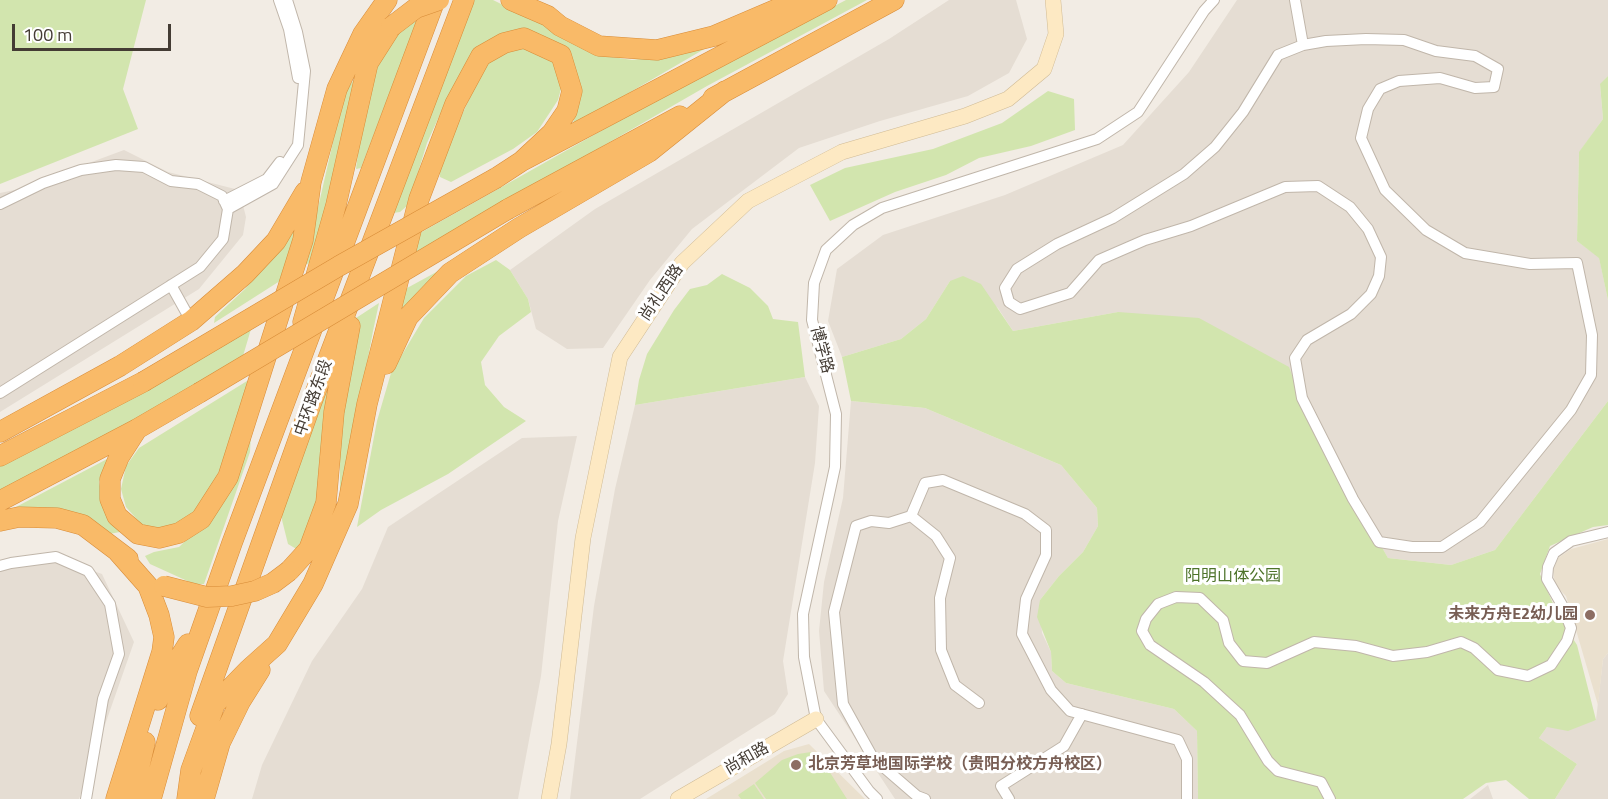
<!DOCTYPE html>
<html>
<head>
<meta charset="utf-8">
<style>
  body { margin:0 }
  #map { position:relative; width:1608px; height:799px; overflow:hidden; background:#f2ece4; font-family:"Titillium Web",sans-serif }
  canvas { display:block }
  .scale { position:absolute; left:12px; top:24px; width:159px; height:27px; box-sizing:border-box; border:3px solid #443c34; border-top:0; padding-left:8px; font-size:18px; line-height:21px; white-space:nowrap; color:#443c34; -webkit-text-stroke:4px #fff; paint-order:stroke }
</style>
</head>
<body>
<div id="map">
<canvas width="1608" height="799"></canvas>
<div class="scale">100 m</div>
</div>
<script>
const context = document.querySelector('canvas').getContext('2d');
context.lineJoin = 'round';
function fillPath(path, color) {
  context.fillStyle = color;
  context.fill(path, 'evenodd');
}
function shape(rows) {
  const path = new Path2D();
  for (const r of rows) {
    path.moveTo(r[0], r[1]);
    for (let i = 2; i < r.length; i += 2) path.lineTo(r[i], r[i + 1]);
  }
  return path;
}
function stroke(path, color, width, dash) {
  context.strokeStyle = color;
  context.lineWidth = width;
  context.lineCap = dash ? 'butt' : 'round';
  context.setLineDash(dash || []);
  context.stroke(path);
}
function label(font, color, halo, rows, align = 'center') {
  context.font = font + ' "Titillium Web","Noto Sans SC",sans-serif';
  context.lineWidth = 6;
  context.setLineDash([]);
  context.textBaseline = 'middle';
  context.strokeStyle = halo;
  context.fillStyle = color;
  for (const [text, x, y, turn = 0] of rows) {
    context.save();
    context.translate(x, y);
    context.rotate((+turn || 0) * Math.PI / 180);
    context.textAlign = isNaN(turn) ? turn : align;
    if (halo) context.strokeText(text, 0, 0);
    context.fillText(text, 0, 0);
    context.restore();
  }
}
fillPath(shape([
  [949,0,1016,0,1027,39,1009,73,968,96,880,121,799,148,692,229,650,280,603,348,567,349,536,329,528,299,510,270,595,209,889,39],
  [1237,0,1608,0,1608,76,1600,85,1603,119,1579,153,1577,241,1599,257,1608,300,1608,401,1495,550,1451,565,1388,558,1306,413,1118,312,1013,331,998,308,950,281,926,319,901,339,842,357,828,321,837,269,883,235,1005,195,1123,145,1189,72],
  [124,150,168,172,239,190,246,217,243,235,199,289,0,412,0,193,19,189],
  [805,377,819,406,815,463,783,661,788,694,775,714,640,799,570,799,594,606,615,489,635,405],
  [851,401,925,408,1061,465,1097,508,1098,526,1083,552,1059,576,1040,600,1042,633,1051,652,1052,671,1066,683,1174,709,1197,731,1198,799,895,799,824,691,819,631,824,582,843,498],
  [577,436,558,521,541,676,518,799,252,799,262,765,312,661,362,589,388,527,522,438],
  [45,554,102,574,134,642,79,799,0,799,0,564],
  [1608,653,1608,799,1555,799,1577,764,1539,738,1547,727,1596,720,1603,659],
  [1488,785,1493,799,1470,799]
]), '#e5ddd3');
fillPath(shape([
  [1608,539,1608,653,1603,659,1598,705,1566,596,1555,585,1553,570,1558,558,1571,549],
  [809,744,865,799,706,799,784,751]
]), '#eae0ce');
fillPath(shape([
  [0,0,146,0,123,89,138,129,0,184],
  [468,0,493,0,550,28,593,54,632,60,681,54,710,42,713,44,572,126,578,107,574,63,562,45,533,32,499,36,447,99,427,143,408,205,400,212,393,213],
  [846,0,867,0,707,86,412,256,413,237,677,88],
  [419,16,361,168,356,169,360,137,375,62,389,37],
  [531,47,552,60,563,81,558,100,537,132,513,149,451,182,440,177,439,164,486,63,505,50],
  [1608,76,1608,300,1599,258,1577,241,1579,152,1603,119,1600,84],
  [355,78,354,94,317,259,303,266,312,234,344,94],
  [1048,91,1074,99,1075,130,1031,146,979,158,946,175,895,192,830,221,810,185,845,168,933,149,1002,123],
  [300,216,283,279,214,323,215,317,245,289,275,253],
  [496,260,510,270,528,299,531,312,499,336,481,362,485,385,504,407,526,421,448,474,381,510,357,527,377,421,391,373,424,318,466,276],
  [451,264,389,331,398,293],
  [722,274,750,288,768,306,773,319,798,322,805,377,635,405,639,380,647,354,674,310,690,289,707,285],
  [963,276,981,284,1013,331,1118,312,1199,318,1289,367,1306,413,1388,558,1451,565,1495,550,1608,401,1608,525,1593,527,1550,546,1540,574,1559,617,1577,645,1596,720,1568,731,1547,727,1539,738,1577,764,1555,799,1529,799,1506,780,1486,783,1463,799,1198,799,1197,731,1174,709,1066,683,1052,671,1051,652,1037,617,1040,600,1059,576,1083,552,1098,526,1097,508,1061,465,925,408,851,401,842,357,901,339,926,319,950,281],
  [379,303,373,331,340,508,340,397,356,318],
  [251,329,243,356,154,409,0,491,0,464],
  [329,380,321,506,298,550,288,544,282,520,282,502],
  [247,381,250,384,231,445,213,485,192,518,163,531,141,524,126,507,121,489,126,466,139,448],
  [251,433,250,452,204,584,194,584,150,564,145,556,154,552,179,547,206,521],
  [109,458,99,482,106,513,120,532,109,534,49,510,16,507],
  [811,752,820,757,847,799,766,799,755,783,782,760,798,754],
  [754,784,764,799,741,799,738,795]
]), '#d2e5ae');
const street = shape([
  [279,0,289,29,298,78],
  [1295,0,1303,45],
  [1366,39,1404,40,1436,51,1475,56,1498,69,1494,87,1475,88,1440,78,1399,81,1380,89,1368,109,1361,138,1385,190,1426,230,1465,253,1530,264,1577,263,1592,335,1591,375,1571,410,1480,522,1442,547,1412,547,1379,542,1353,499,1302,398,1295,358,1307,340,1351,314,1371,294,1379,276,1381,257,1368,229,1350,207,1318,186,1285,187,1191,226,1145,240,1099,260,1070,293,1020,309,1009,302,1005,288,1017,269,1057,244,1113,218,1184,174,1215,147,1243,112,1278,55,1303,45,1326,41,1366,39],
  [224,201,267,179,280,162],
  [0,204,43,183,81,170,116,165,144,167,171,181,198,184,222,196,228,209,223,239,200,267,0,393],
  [228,209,273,184,298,145,305,71,297,32,287,0],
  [171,285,191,321],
  [911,516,925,483,943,480,1025,514,1046,530,1046,555,1026,599,1022,634,1051,690,1070,711,1178,740,1187,759,1187,799],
  [0,566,11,563,56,557,88,571,110,604,119,654,103,699,86,799],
  [877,799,869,791,816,719,804,657,803,614,835,467,836,414,812,320,814,283,826,250,853,225,882,208,1097,139,1138,112,1204,11,1214,0],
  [925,799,917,796,873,758,843,704,834,612,856,526,871,521,889,523,911,516,936,536,950,558,940,598,941,650,955,685,979,703],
  [1009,799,1001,786,1064,746,1082,714],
  [1330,799,1321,782,1278,771,1268,761,1240,715,1204,682,1150,645,1142,631,1146,619,1158,604,1176,597,1200,598,1223,620,1229,643,1243,661,1267,663,1314,642,1356,646,1393,656,1427,652,1461,642,1474,648,1498,670,1528,676,1551,665,1567,641,1571,628,1562,605,1547,579,1548,567,1554,553,1571,541,1608,532]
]);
const secondary = shape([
  [549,799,559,744,583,538,620,357,682,263,748,201,842,152,965,116,1008,99,1044,69,1056,34,1053,0],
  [678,799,816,719]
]);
const highway = shape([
  [511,0,548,16,560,26,599,46,657,50,714,36,798,0],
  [713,98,894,0],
  [496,178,522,161,827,0],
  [508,209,680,116],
  [303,322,336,205,368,63,391,27],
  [386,364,408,317,450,273,519,228,649,152,725,91],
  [137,429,119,457,110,479,110,499,117,516,138,534,159,538,179,533,201,519,228,477,303,240,311,182,337,89,363,34,387,0],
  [0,432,120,366,191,321,245,274,276,241,305,192],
  [0,456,143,382],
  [0,501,137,429,199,393],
  [0,521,19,517,57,518,83,525,128,559],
  [289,571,309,549,326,503,334,412,350,326],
  [158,700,163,684,188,644],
  [200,716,311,404,464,0],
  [116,799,162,652,164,637,159,615,148,586,118,552],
  [132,799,145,742],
  [151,799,187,671,232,543,435,0],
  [187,799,191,770,215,704,248,670,277,644,313,584,348,504,367,404,419,199,455,104,481,56,504,43,524,38,561,55,572,91,567,111,552,133,522,161],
  [204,799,220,743,240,702,260,670]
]);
stroke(street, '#c0b6aa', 12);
stroke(secondary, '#d0bb95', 16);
stroke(highway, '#d88c38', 21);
stroke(street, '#fff', 10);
stroke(secondary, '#fde9c3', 15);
stroke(highway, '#f9ba68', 20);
const highwayBridge = shape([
  [391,27,416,8,439,0],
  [143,382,339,266,496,178],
  [199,393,508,209],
  [164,586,207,597,232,596,255,591,273,583,289,571]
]);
stroke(highwayBridge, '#d88c38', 21, []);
stroke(highwayBridge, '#f9ba68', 20);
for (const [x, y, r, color] of [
  [1590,615,6,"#8d6e63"],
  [796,765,6,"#8d6e63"]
]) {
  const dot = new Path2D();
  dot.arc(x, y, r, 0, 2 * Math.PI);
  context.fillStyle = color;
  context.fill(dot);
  stroke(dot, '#fff', 2);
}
label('16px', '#443c34', '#fff', [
  ["尚礼西路",662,293,-56],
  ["博学路",821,350,75],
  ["中环路东段",314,398,-70],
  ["尚和路",747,759,-30]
]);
label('16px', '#4d732a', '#fff', [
  ["阳明山体公园",1233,577]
]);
label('bold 16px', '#785e54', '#fff', [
  ["未来方舟E2幼儿园",1578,615],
  ["北京芳草地国际学校（贵阳分校方舟校区）",808,765,"left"]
], 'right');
</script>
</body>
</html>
